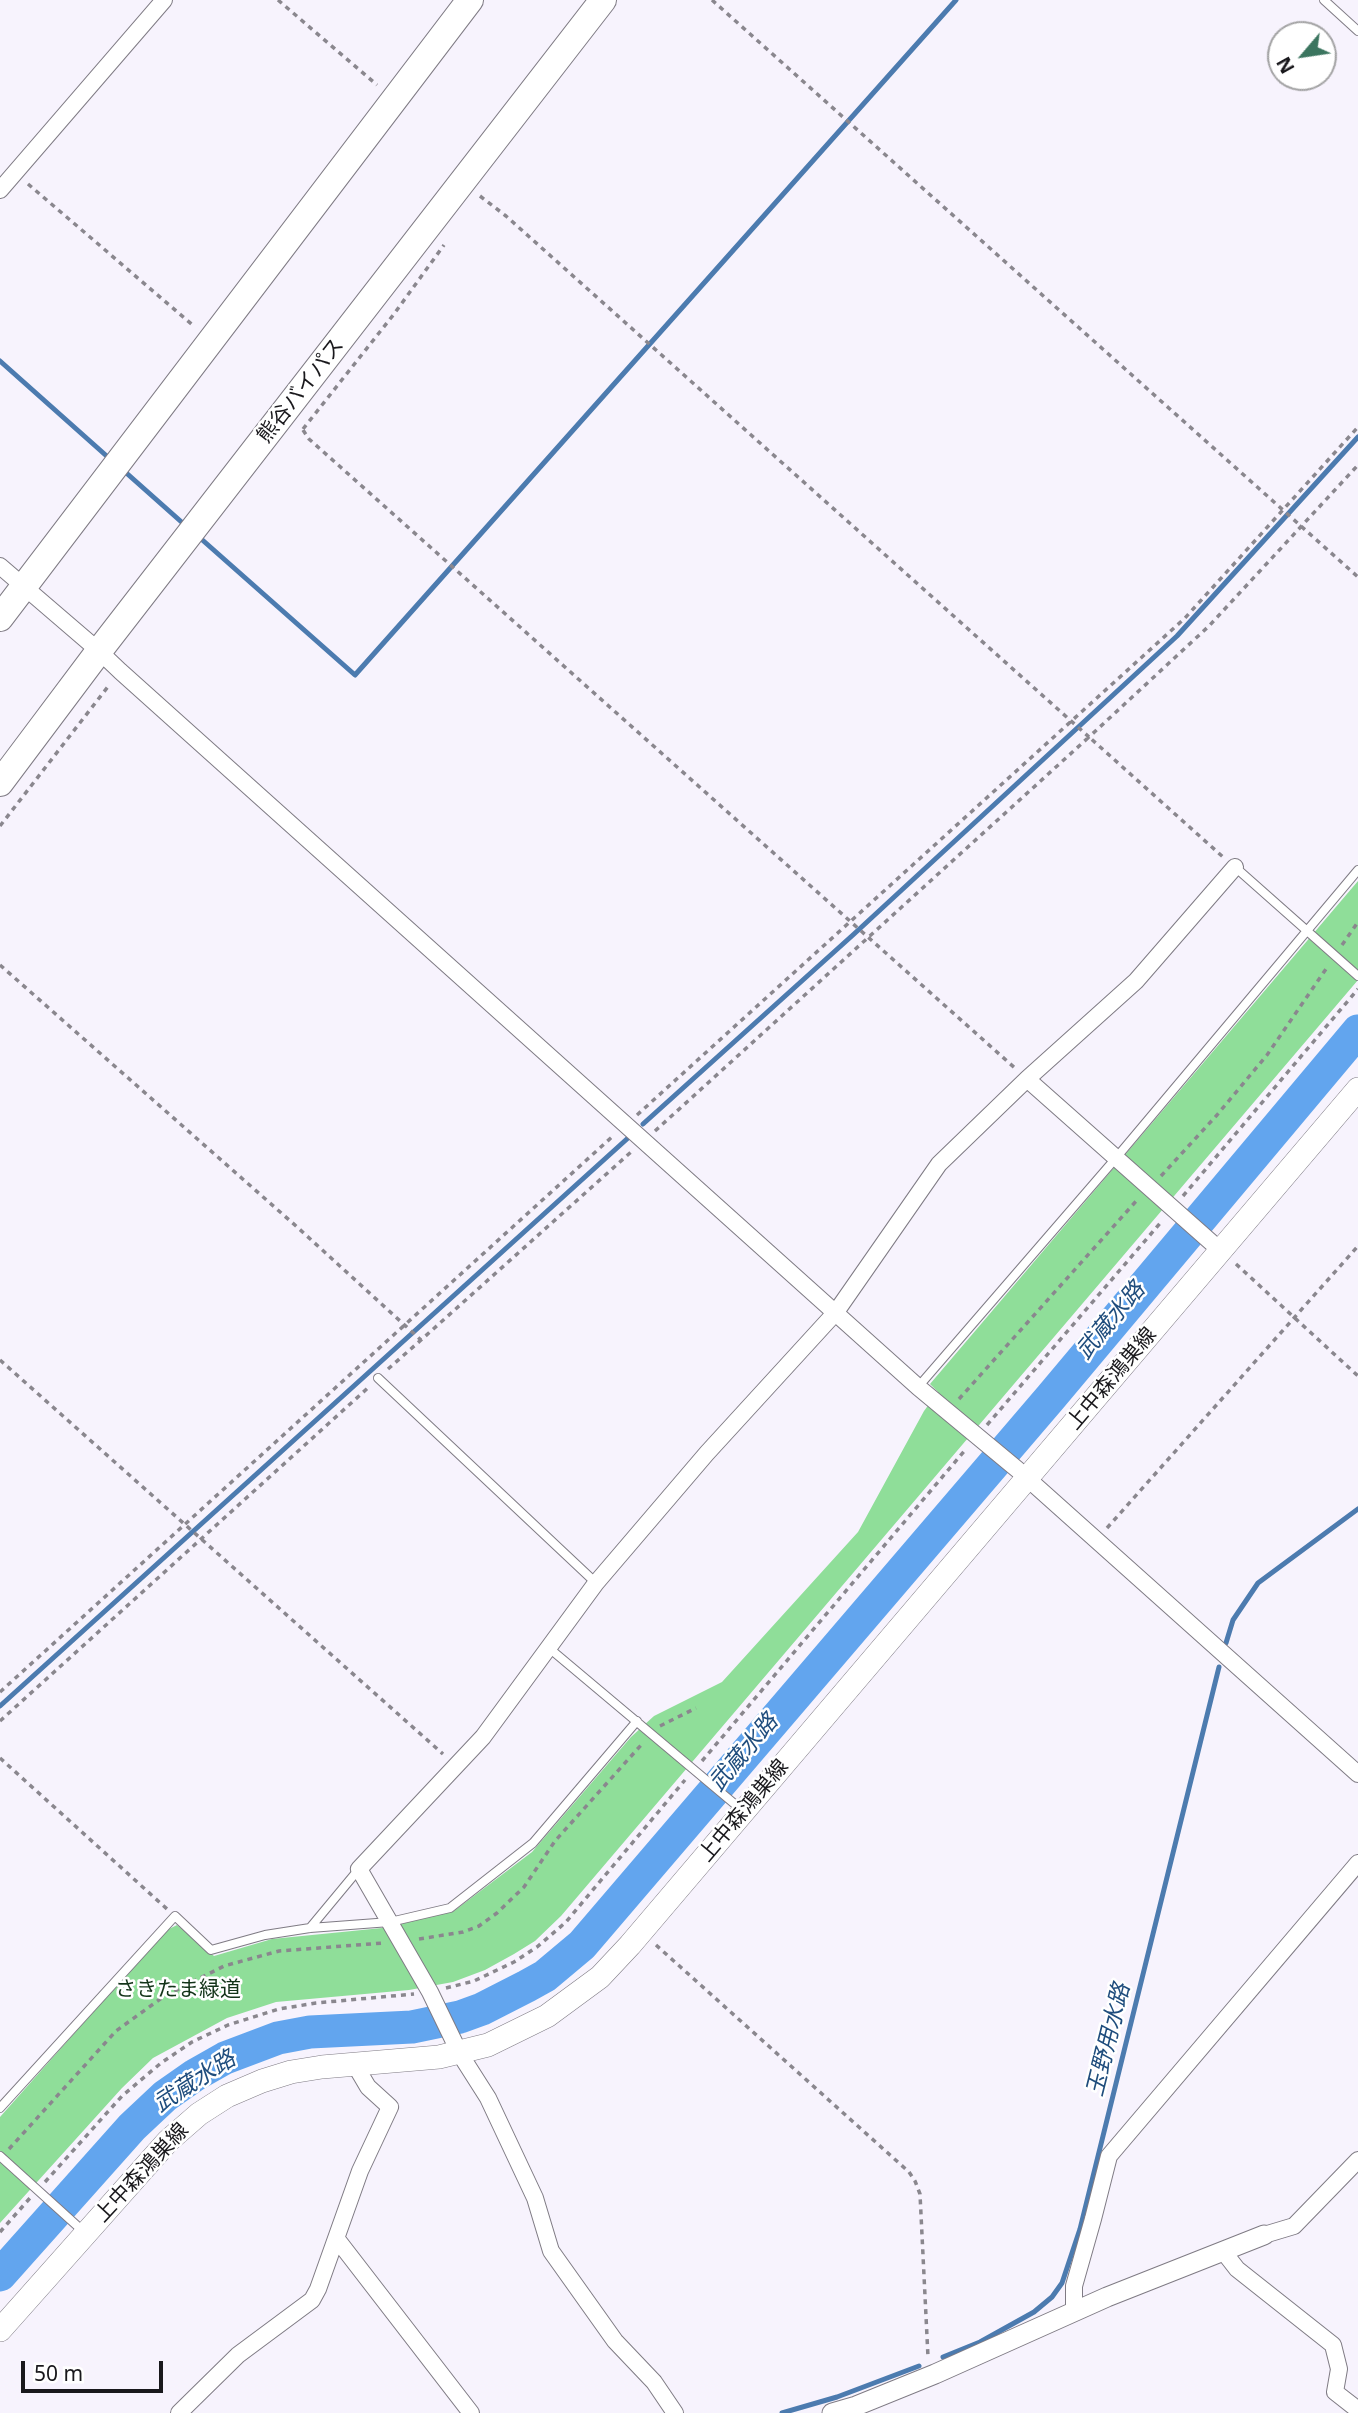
<!DOCTYPE html>
<html>
<head>
<meta charset="utf-8">
<style>
  body { margin:0 }
  #map { position:relative; width:1358px; height:2413px; overflow:hidden; background:#f7f3fd; font-family:"Noto Sans",sans-serif }
  canvas { display:block }
  .north { position:absolute; left:1267px; top:21px; width:70px; height:70px; box-sizing:border-box; background:#fff; border:2px solid #a3a3a4; border-radius:50%; rotate:241deg; font-size:19px; font-weight:700; line-height:28px; text-align:center; color:#19181c }
  .north::after { content:''; display:block; margin:auto; width:24px; height:32px; background:#3b755f; clip-path:polygon(50% 0,100% 100%,50% 72%,0 100%) }
  .scale { position:absolute; left:21px; top:2361px; width:142px; height:32px; box-sizing:border-box; border:4px solid #19181c; border-top:0; padding-left:9px; font-size:21px; line-height:24px; white-space:nowrap; color:#19181c; -webkit-text-stroke:5px #fff; paint-order:stroke }
</style>
</head>
<body>
<div id="map">
<canvas width="1358" height="2413"></canvas>
<div class="north">N</div>
<div class="scale">50 m</div>
</div>
<script>
const context = document.querySelector('canvas').getContext('2d');
context.lineJoin = 'round';
function fillPath(path, color) {
  context.fillStyle = color;
  context.fill(path, 'evenodd');
}
function shape(rows) {
  const path = new Path2D();
  for (const r of rows) {
    path.moveTo(r[0], r[1]);
    for (let i = 2; i < r.length; i += 2) path.lineTo(r[i], r[i + 1]);
  }
  return path;
}
function stroke(path, color, width, dash) {
  context.strokeStyle = color;
  context.lineWidth = width;
  context.lineCap = dash ? 'butt' : 'round';
  context.setLineDash(dash || []);
  context.stroke(path);
}
function label(font, color, halo, rows, align = 'center') {
  context.font = font + ' "Noto Sans","Noto Sans JP",sans-serif';
  context.lineWidth = 5;
  context.setLineDash([]);
  context.textBaseline = 'middle';
  context.strokeStyle = halo;
  context.fillStyle = color;
  for (const [text, x, y, turn = 0] of rows) {
    context.save();
    context.translate(x, y);
    context.rotate((+turn || 0) * Math.PI / 180);
    context.textAlign = isNaN(turn) ? turn : align;
    if (halo) context.strokeText(text, 0, 0);
    context.fillText(text, 0, 0);
    context.restore();
  }
}
fillPath(shape([
  [1358,881,1358,980,561,1916,535,1941,514,1954,485,1970,453,1982,409,1990,276,2002,227,2018,153,2058,122,2088,0,2223,0,2117,165,1931,177,1925,214,1956,272,1939,382,1928,454,1911,532,1852,631,1737,654,1716,722,1682,858,1532,924,1411,938,1392,930,1384]
]), '#8fde99');
stroke(shape([
  [0,361,110,459],
  [123,470,186,526],
  [199,537,355,675,956,0],
  [643,1124,854,934,1177,636,1358,437],
  [1226,1643,1233,1620,1258,1583,1358,1509],
  [0,1706,628,1138],
  [943,2357,980,2342,1034,2312,1052,2297,1062,2283,1080,2229,1219,1667],
  [782,2413,837,2397,919,2366]
]), '#4c7baf', 5);
stroke(shape([
  [0,2275,132,2127,165,2096,195,2075,225,2058,278,2038,310,2032,412,2027,460,2017,482,2009,527,1986,545,1976,582,1945,1051,1397,1358,1031]
]), '#62a5ee', 33);
const service = shape([
  [1324,0,1358,31],
  [1235,867,1358,976],
  [378,1378,596,1583],
  [918,1387,1116,1158,1358,870],
  [549,1648,743,1811],
  [310,1928,359,1869],
  [0,2108,175,1916,211,1950,265,1935,310,1928,390,1922,450,1908,533,1843,637,1721],
  [0,2156,84,2232]
]);
const minor = shape([
  [0,190,164,0],
  [0,566,99,651,120,671,918,1387,1018,1470,1358,1774],
  [1027,1079,1221,1251],
  [1264,2235,1294,2226,1358,2160],
  [336,2238,471,2413],
  [1223,2251,1237,2269,1333,2345,1339,2369,1335,2392,1358,2410],
  [1074,2311,1074,2286,1093,2219,1109,2156,1358,1863],
  [179,2413,238,2355,312,2300,318,2289,360,2171,390,2107,368,2087,355,2065],
  [675,2413,654,2382,615,2341,551,2251,535,2198,488,2098,460,2054,430,1992,359,1869,483,1737,596,1583,707,1453,836,1312,939,1164,1027,1079,1136,981,1235,867]
]);
const tertiary = shape([
  [832,2413,856,2406,935,2374,1107,2297,1264,2235]
]);
const secondary = shape([
  [0,2330,168,2141,199,2114,227,2096,262,2081,291,2072,322,2067,439,2057,488,2045,547,2016,600,1977,630,1945,1358,1089]
]);
const trunk = shape([
  [0,618,470,0],
  [0,783,99,651,603,0]
]);
stroke(service, '#7f7b84', 10);
stroke(minor, '#7f7b84', 18);
stroke(tertiary, '#7f7b84', 21);
stroke(secondary, '#7f7b84', 24);
stroke(trunk, '#7f7b84', 28);
stroke(shape([
  [278,0,377,85],
  [712,0,1358,577],
  [28,184,195,327],
  [480,196,506,216,1089,737,1209,626,1358,465],
  [303,429,394,314,444,245],
  [303,430,309,439,1016,1069],
  [0,826,110,684],
  [1342,945,1358,922],
  [0,965,296,1226,421,1340,631,1152],
  [637,1115,1185,618,1358,427],
  [655,1131,1089,737,1223,857],
  [1161,1176,1217,1115,1267,1055,1328,966],
  [1183,1196,1358,989],
  [1236,1264,1358,1376],
  [0,1360,443,1754],
  [388,1369,421,1340],
  [959,1399,1138,1199],
  [987,1425,1162,1221],
  [1107,1528,1358,1246],
  [0,1692,613,1136],
  [0,1721,370,1386],
  [660,1726,696,1708],
  [0,1758,167,1909],
  [702,1761,966,1449],
  [419,1939,463,1932,479,1926,497,1913,524,1887,555,1841,642,1744],
  [656,1945,909,2172,915,2181,920,2194,928,2357],
  [446,1988,474,1981,514,1962,537,1947,566,1922,685,1780],
  [9,2149,116,2031,163,1997,224,1966,279,1951,383,1943],
  [45,2182,122,2096,161,2063,192,2042,228,2025,279,2009,316,2003,414,1994],
  [0,2232,30,2198]
]), '#8a878e', 3.5, [5, 5]);
stroke(service, '#fff', 8);
stroke(minor, '#fff', 16);
stroke(tertiary, '#fff', 19);
stroke(secondary, '#fff', 23);
stroke(trunk, '#fff', 26);
label('21px', '#19181c', '#fff', [
  ["熊谷バイパス",301,391,-52],
  ["上中森鴻巣線",1112,1379,-50],
  ["上中森鴻巣線",744,1811,-50],
  ["上中森鴻巣線",142,2173,-47]
]);
label('21px', '#133419', '#fff', [
  ["さきたま緑道",178,1990]
]);
label('italic 23px', '#1f4d7d', '#fff', [
  ["武蔵水路",1111,1321,-50],
  ["武蔵水路",744,1753,-50],
  ["玉野用水路",1109,2040,-76],
  ["武蔵水路",195,2082,-33]
]);
</script>
</body>
</html>
